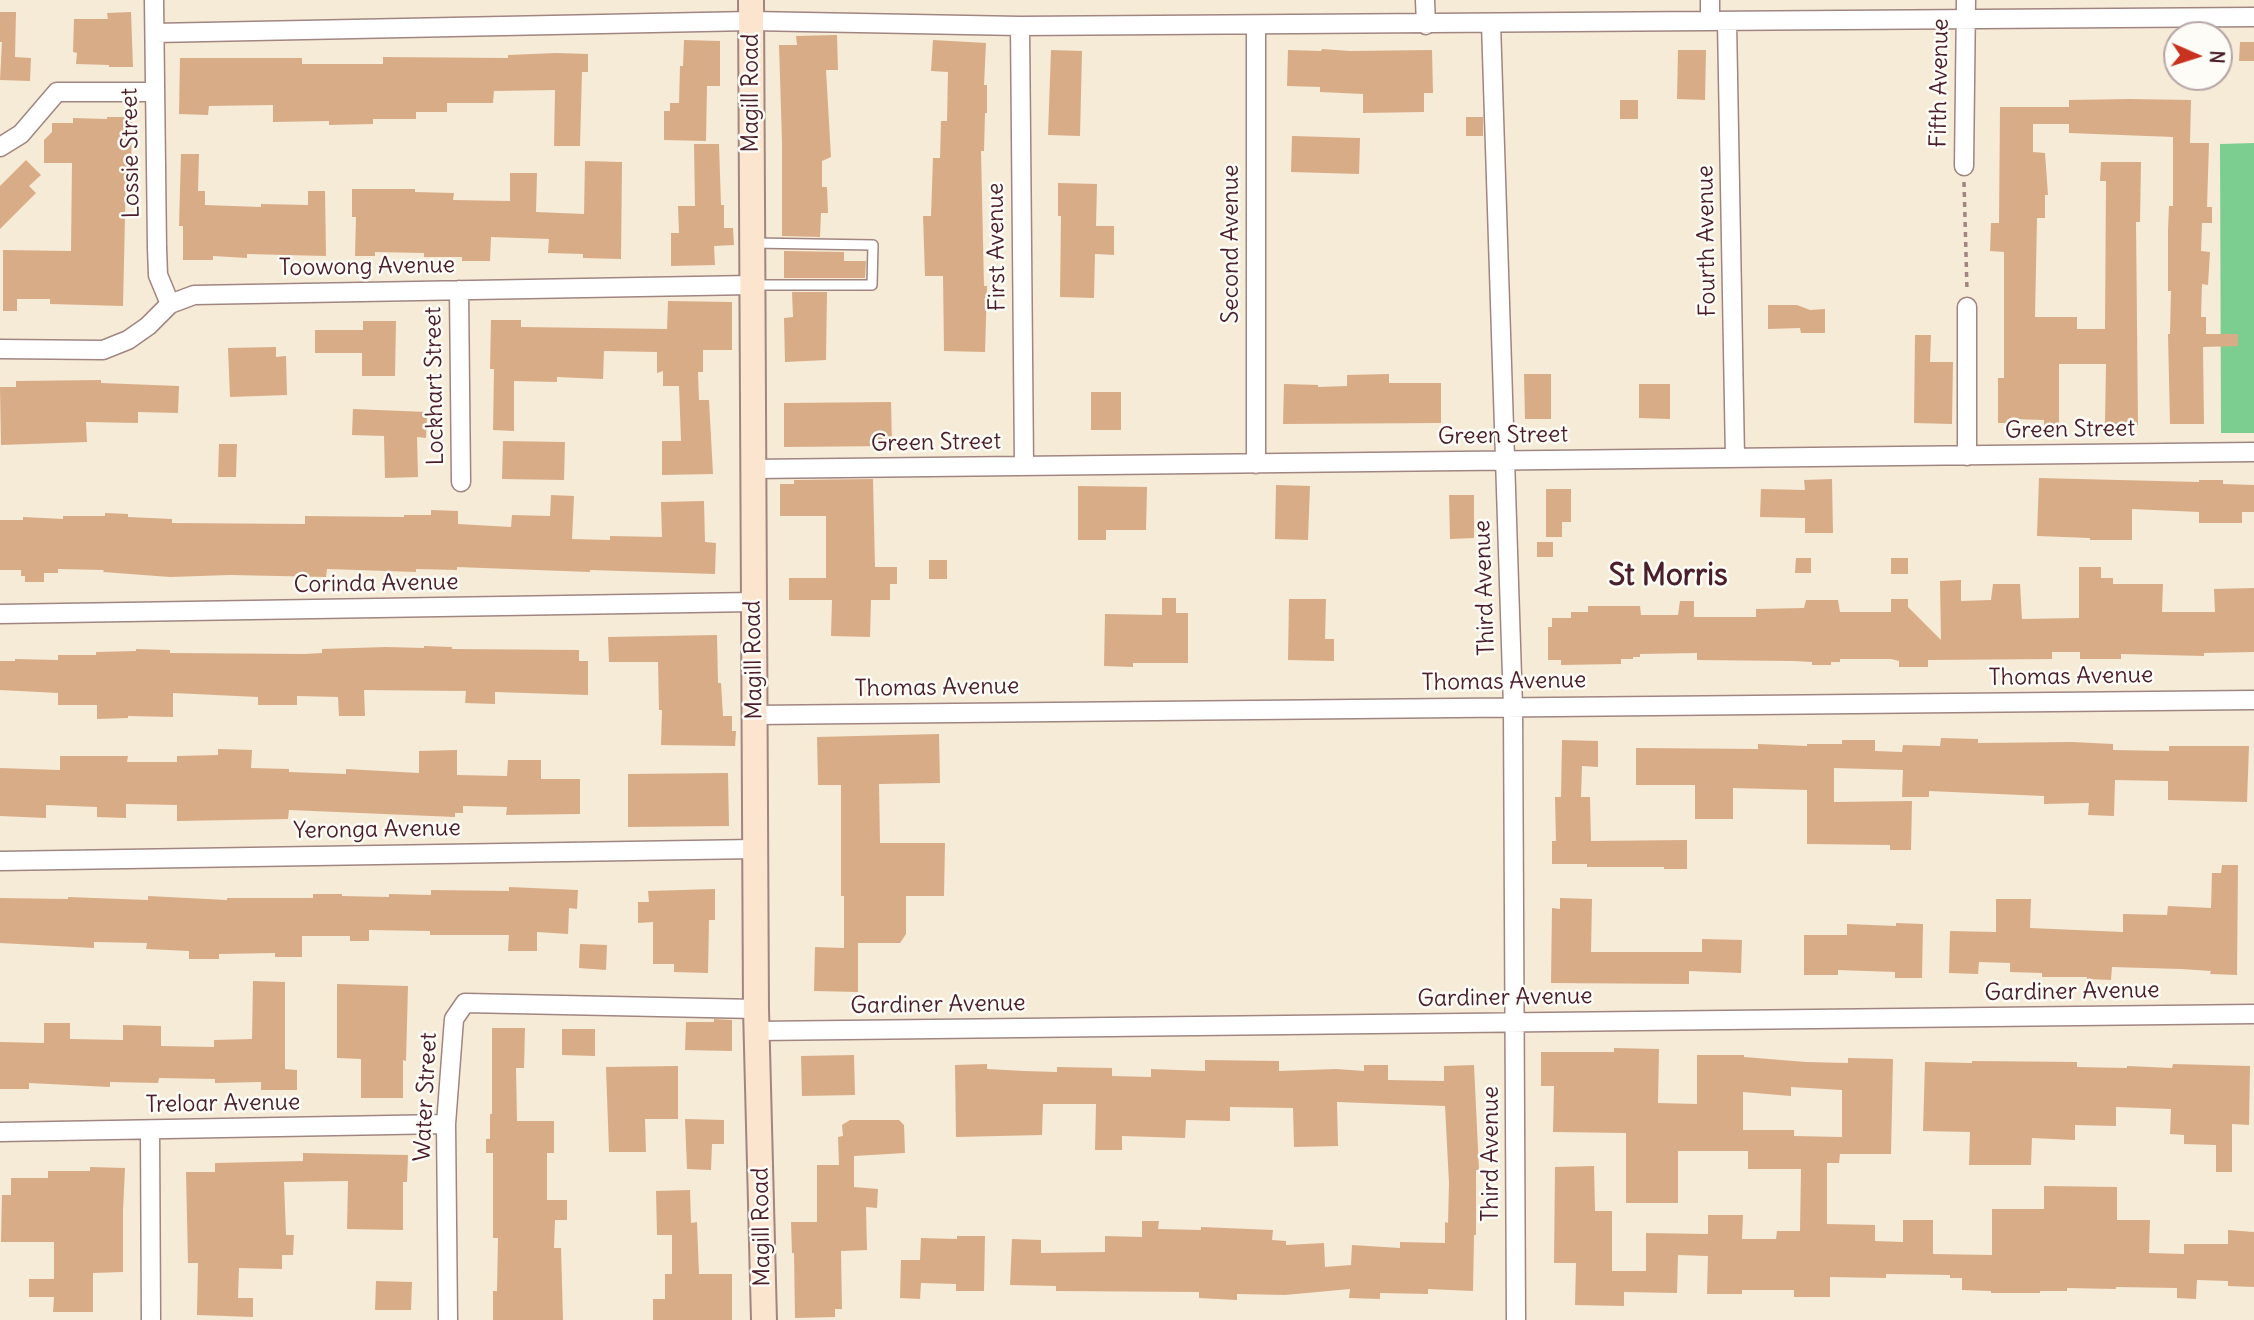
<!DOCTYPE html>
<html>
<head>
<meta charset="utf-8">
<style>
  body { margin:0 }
  #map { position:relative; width:2254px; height:1320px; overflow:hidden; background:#f6ebd7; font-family:Delius,sans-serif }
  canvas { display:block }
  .north { position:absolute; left:2163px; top:21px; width:70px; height:70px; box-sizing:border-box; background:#fdfcf7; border:2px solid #b5a4a5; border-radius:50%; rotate:93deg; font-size:19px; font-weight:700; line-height:28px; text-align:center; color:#4a1f2b }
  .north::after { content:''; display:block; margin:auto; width:24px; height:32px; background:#c8321e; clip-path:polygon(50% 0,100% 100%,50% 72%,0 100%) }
</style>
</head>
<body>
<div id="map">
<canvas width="2254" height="1320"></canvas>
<div class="north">N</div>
</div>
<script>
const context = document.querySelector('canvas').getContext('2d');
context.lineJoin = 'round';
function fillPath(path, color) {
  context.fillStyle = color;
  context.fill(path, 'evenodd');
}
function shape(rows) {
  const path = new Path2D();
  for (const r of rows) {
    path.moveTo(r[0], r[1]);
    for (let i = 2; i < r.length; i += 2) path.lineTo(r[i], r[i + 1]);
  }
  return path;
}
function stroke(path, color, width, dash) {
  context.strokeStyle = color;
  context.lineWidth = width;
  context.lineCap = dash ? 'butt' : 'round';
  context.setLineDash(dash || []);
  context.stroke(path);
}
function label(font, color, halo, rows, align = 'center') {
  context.font = font + ' Delius,sans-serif';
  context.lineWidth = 5;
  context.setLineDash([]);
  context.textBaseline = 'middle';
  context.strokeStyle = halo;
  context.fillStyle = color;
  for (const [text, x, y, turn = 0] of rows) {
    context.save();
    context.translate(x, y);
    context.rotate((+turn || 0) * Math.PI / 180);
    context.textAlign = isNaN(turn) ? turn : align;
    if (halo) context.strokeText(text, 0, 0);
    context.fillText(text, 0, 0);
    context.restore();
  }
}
fillPath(shape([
  [2254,143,2254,433,2221,433,2220,144]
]), '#7cce90');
fillPath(shape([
  [0,12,16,12,15,57,31,58,30,81,0,80,2,42,0,42],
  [131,12,133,67,109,67,109,65,76,64,77,53,73,52,74,19,108,19,107,13],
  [837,35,838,70,826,70,831,157,822,161,822,187,827,187,828,213,821,213,820,237,782,236,782,142,779,45,797,45,796,36],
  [684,40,720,41,720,86,707,86,706,141,664,140,664,111,670,111,670,103,679,103,680,66,683,66],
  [933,40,986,43,984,85,987,85,987,113,985,113,984,151,981,151,984,286,987,286,985,352,944,351,943,276,925,276,923,216,931,216,933,158,940,158,941,121,947,121,948,72,931,71],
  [2240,42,2254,42,2254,61,2239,61],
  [1322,49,1350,51,1432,50,1433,93,1424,93,1424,112,1363,113,1363,94,1320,92,1320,87,1287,86,1288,50,1321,51],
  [1051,50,1082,51,1080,136,1048,135],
  [1678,50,1706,50,1705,100,1677,99],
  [556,53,588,54,588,72,582,72,580,146,554,146,555,90,494,91,493,103,447,103,447,112,416,112,416,119,373,119,373,124,329,125,329,121,273,122,273,105,209,106,208,115,179,114,180,58,302,58,302,64,383,64,383,57,508,58,508,55],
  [2130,99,2191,100,2190,143,2209,143,2207,207,2212,207,2212,223,2202,223,2201,251,2210,252,2208,285,2202,284,2201,317,2206,317,2206,334,2238,334,2238,346,2203,347,2204,424,2170,424,2168,334,2170,334,2171,291,2168,291,2168,230,2169,206,2173,206,2173,137,2069,133,2069,124,2033,124,2033,152,2045,153,2048,195,2045,195,2045,218,2037,218,2035,317,2077,317,2077,329,2105,329,2106,181,2100,181,2101,162,2141,162,2140,222,2136,222,2138,425,2105,424,2106,364,2059,364,2059,425,2044,425,2044,420,2013,419,2013,423,1998,423,1998,378,2004,378,2004,252,1990,251,1991,223,1999,223,2000,107,2069,107,2069,100],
  [1620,100,1638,100,1638,119,1620,119],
  [107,117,132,117,131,173,126,173,123,306,50,304,50,299,17,299,17,311,3,311,3,250,71,251,72,163,44,163,44,140,52,132,52,123,73,123,73,118,107,119],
  [1466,117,1483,117,1483,136,1466,136],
  [1292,136,1360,138,1359,174,1291,172],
  [694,144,719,144,721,205,724,205,724,228,733,228,734,245,714,246,715,265,671,266,671,233,679,233,678,206,695,206],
  [181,154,199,154,198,191,205,191,205,205,261,207,261,204,308,205,308,191,325,191,326,256,247,254,247,258,213,256,213,260,183,260,183,226,179,226],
  [26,160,41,175,29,186,36,193,0,229,0,186],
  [585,161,622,162,621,259,583,258,583,254,548,253,549,239,491,237,490,261,462,261,462,257,424,257,424,253,375,252,375,256,355,256,356,217,352,217,352,189,415,189,415,192,454,193,453,200,510,201,510,173,537,173,536,212,584,214],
  [1058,183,1097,184,1096,226,1114,226,1114,255,1095,254,1094,298,1060,297,1061,216,1058,216],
  [784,251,844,252,844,261,866,261,865,278,784,278],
  [792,292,827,292,826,360,785,362,784,318,793,317],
  [668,301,732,302,732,350,703,350,703,372,698,372,699,400,709,400,713,474,662,475,662,441,681,441,679,386,663,386,663,371,657,373,657,352,604,351,603,379,557,377,557,382,514,381,514,431,493,430,494,369,490,369,491,320,521,320,521,327,667,329],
  [1768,305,1797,305,1810,310,1825,309,1825,333,1801,333,1800,328,1768,329],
  [363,321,396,321,395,376,362,376,362,353,315,353,315,330,363,330],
  [1915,335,1931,335,1930,362,1953,362,1952,424,1914,423],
  [276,347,276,357,286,356,287,395,230,397,228,348],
  [1389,374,1389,383,1441,383,1441,423,1283,424,1284,384,1318,385,1318,387,1347,386,1347,375],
  [1524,374,1551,374,1551,419,1525,419],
  [101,380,101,383,179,386,178,413,138,412,138,423,86,422,87,442,1,445,0,387,16,387,16,381],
  [1639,384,1670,384,1670,419,1639,418],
  [1091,392,1121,392,1121,430,1091,430],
  [891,402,892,446,784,447,784,403],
  [353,409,427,412,426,438,417,437,418,477,385,478,384,436,352,435],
  [503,441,565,442,564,480,502,479],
  [219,444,237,444,236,477,218,477],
  [2039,478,2199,482,2199,480,2223,480,2223,484,2254,485,2254,512,2242,512,2242,523,2199,523,2199,512,2132,509,2132,540,2090,540,2090,538,2037,536],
  [873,479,875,567,897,567,897,584,890,584,890,600,871,600,870,637,831,636,832,600,789,600,789,578,826,578,826,516,780,516,780,484,794,484,794,480],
  [1832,479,1833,533,1805,533,1805,518,1760,517,1761,489,1805,490,1804,480],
  [1276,485,1310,486,1308,540,1275,539],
  [1078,486,1147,487,1146,530,1106,530,1106,540,1078,540],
  [1546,489,1571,489,1571,522,1562,522,1562,537,1546,537],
  [551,495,574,496,572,539,610,540,610,536,662,537,661,502,704,501,705,542,716,543,715,574,590,570,590,572,457,567,457,570,416,569,416,572,327,569,326,577,230,575,170,577,103,572,104,570,58,569,58,573,44,573,44,582,25,582,25,576,21,576,21,570,0,570,0,520,23,520,23,517,63,519,63,516,105,516,105,513,128,514,128,517,172,519,172,523,305,524,305,516,404,517,404,515,431,515,431,510,458,511,458,524,511,527,512,515,550,516],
  [1449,495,1474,495,1474,538,1450,539],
  [1537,542,1553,542,1553,557,1537,557],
  [1796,558,1811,558,1811,573,1795,573],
  [1891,558,1908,558,1908,574,1891,574],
  [929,560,947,560,947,579,929,579],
  [2079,567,2101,567,2101,578,2113,578,2113,584,2163,584,2162,612,2215,612,2214,589,2254,588,2254,652,2204,653,2204,656,2121,654,2121,659,2080,659,2080,652,2052,652,2052,659,1928,660,1928,667,1899,667,1899,661,1891,659,1840,659,1840,662,1831,662,1831,665,1812,665,1812,662,1794,661,1697,660,1697,653,1640,654,1640,657,1633,657,1633,659,1621,659,1621,664,1561,665,1561,660,1548,660,1548,627,1552,627,1552,618,1571,618,1571,612,1588,612,1588,606,1640,606,1641,615,1678,615,1680,601,1694,601,1694,617,1756,617,1756,609,1804,608,1806,600,1838,600,1840,612,1891,612,1891,599,1908,599,1908,607,1941,640,1940,581,1961,580,1961,601,1991,600,1993,584,2020,584,2022,619,2079,618],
  [1162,598,1176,598,1176,613,1188,613,1188,663,1133,663,1133,667,1104,666,1105,614,1162,615],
  [1289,599,1326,599,1325,639,1334,639,1334,661,1288,660],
  [717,635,718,683,721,683,723,716,732,716,732,731,736,731,735,746,661,745,662,710,659,710,658,662,609,662,608,637],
  [424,646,452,647,452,649,579,650,579,661,588,661,588,695,495,692,495,704,465,703,466,691,364,690,365,716,339,716,338,697,297,696,297,705,258,705,258,697,173,693,173,717,128,716,128,718,97,719,97,705,58,705,58,693,0,690,0,661,15,661,15,659,58,660,58,655,96,655,96,652,136,651,136,649,170,650,170,653,305,654,322,653,322,649,386,647,424,648],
  [939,734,940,783,879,784,880,843,945,843,944,896,906,896,906,934,900,943,858,943,858,992,814,991,815,947,844,948,844,896,841,896,841,785,818,785,817,737],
  [1941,738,1978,739,1978,743,2072,742,2113,744,2113,750,2169,751,2169,746,2249,746,2247,802,2168,800,2168,781,2115,780,2114,816,2088,815,2089,803,2044,804,2044,796,1929,791,1929,797,1902,797,1903,770,1834,768,1834,802,1912,801,1911,850,1890,850,1890,845,1807,844,1807,790,1733,788,1733,819,1695,819,1695,785,1636,785,1636,748,1758,749,1758,744,1807,746,1807,744,1842,744,1842,740,1875,740,1875,751,1902,752,1903,745,1940,746],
  [1562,740,1598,741,1598,767,1582,766,1581,797,1590,797,1591,841,1687,840,1687,869,1664,869,1664,867,1587,867,1587,864,1552,864,1552,841,1556,841,1555,797,1561,797],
  [218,749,252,750,251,768,289,769,289,772,346,774,346,769,419,773,419,751,457,750,457,775,507,776,508,760,541,760,541,779,580,779,580,814,506,815,507,807,463,806,463,813,455,813,455,817,289,810,288,819,177,821,177,805,126,804,126,818,97,817,97,807,46,805,46,818,0,816,0,768,60,770,60,756,128,756,127,762,177,762,177,756,218,755],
  [728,773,729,826,628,827,628,774],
  [2222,865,2238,865,2237,975,2210,974,2211,971,2181,969,2112,967,2111,980,2087,979,2087,977,2042,977,2042,973,2010,972,2010,963,1979,962,1978,974,1949,973,1950,931,1996,932,1996,899,2031,899,2030,928,2123,932,2123,914,2167,915,2168,906,2211,908,2212,873,2221,873],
  [509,887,578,890,577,909,569,908,568,934,537,932,537,951,508,951,509,935,430,935,430,931,369,930,369,941,350,941,350,936,302,936,302,957,275,957,275,953,219,954,219,959,189,959,189,951,146,949,147,943,94,942,94,948,0,943,0,898,68,899,68,897,148,900,148,896,227,900,227,898,313,898,313,894,342,894,342,896,389,897,389,894,431,895,431,890,509,891],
  [715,889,715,920,709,920,708,973,674,972,674,964,653,964,653,922,638,923,638,902,649,902,648,891],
  [1560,898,1592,899,1591,952,1702,952,1702,939,1742,940,1741,973,1689,971,1689,984,1551,983,1552,908,1560,909],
  [1896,923,1923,924,1922,978,1895,978,1895,972,1838,970,1838,975,1804,975,1804,935,1847,935,1847,924,1896,926],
  [580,944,607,945,606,970,579,968],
  [253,981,285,982,285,1069,297,1070,297,1090,261,1090,261,1082,215,1083,215,1079,159,1078,158,1083,110,1082,110,1087,29,1083,29,1089,0,1089,0,1042,44,1043,44,1023,70,1023,70,1039,123,1040,123,1025,161,1026,161,1046,214,1047,214,1040,252,1039],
  [337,984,408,986,406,1061,403,1060,403,1098,361,1098,361,1059,337,1058],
  [714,1019,732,1020,732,1051,685,1050,686,1022,714,1022],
  [492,1028,525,1028,524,1068,516,1068,517,1121,554,1121,554,1153,547,1153,547,1200,567,1200,567,1220,555,1220,554,1248,561,1248,563,1320,493,1320,493,1291,497,1291,498,1238,493,1238,493,1153,486,1153,486,1139,490,1139,490,1114,492,1114],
  [562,1029,595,1029,595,1056,562,1055],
  [1614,1048,1659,1049,1658,1103,1697,1104,1697,1055,1744,1055,1744,1057,1806,1062,1848,1063,1848,1058,1893,1059,1891,1154,1840,1154,1839,1163,1827,1163,1827,1224,1875,1225,1875,1241,1903,1242,1903,1220,1933,1220,1933,1254,1992,1255,1992,1209,2044,1209,2044,1186,2117,1187,2117,1220,2150,1220,2149,1253,2184,1254,2184,1244,2228,1244,2228,1230,2254,1232,2254,1287,2228,1286,2228,1281,2197,1280,2196,1299,2177,1298,2177,1288,2116,1287,2116,1289,2067,1288,2067,1291,2040,1291,2040,1293,1991,1293,1991,1291,1962,1290,1962,1278,1950,1278,1950,1275,1886,1274,1886,1278,1830,1277,1830,1297,1794,1297,1794,1290,1742,1290,1742,1294,1707,1294,1708,1256,1678,1255,1677,1293,1624,1292,1624,1306,1575,1305,1576,1263,1554,1263,1555,1167,1594,1166,1595,1211,1612,1211,1612,1271,1646,1271,1646,1233,1708,1234,1708,1215,1743,1215,1742,1239,1776,1239,1777,1231,1800,1231,1801,1169,1748,1169,1748,1151,1678,1151,1678,1203,1626,1203,1626,1133,1553,1132,1554,1086,1541,1086,1541,1052,1614,1052],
  [1791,1087,1842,1090,1842,1137,1794,1136,1794,1130,1743,1130,1743,1092,1791,1096],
  [854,1055,855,1095,802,1096,801,1056],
  [1205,1060,1279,1061,1279,1071,1336,1069,1364,1071,1364,1065,1388,1065,1388,1080,1444,1081,1444,1066,1474,1065,1479,1170,1476,1170,1476,1235,1474,1235,1473,1291,1428,1289,1428,1294,1380,1293,1380,1299,1349,1298,1350,1289,1285,1295,1237,1294,1237,1300,1199,1298,1199,1292,1056,1291,1056,1286,1010,1285,1012,1239,1041,1240,1041,1253,1105,1252,1105,1236,1142,1237,1142,1221,1159,1221,1158,1229,1201,1230,1201,1227,1273,1230,1272,1240,1286,1241,1286,1245,1324,1243,1325,1267,1351,1265,1352,1245,1400,1248,1400,1242,1445,1243,1445,1222,1448,1223,1449,1183,1445,1106,1337,1102,1338,1146,1294,1147,1293,1108,1230,1107,1230,1121,1186,1120,1185,1138,1122,1136,1122,1150,1095,1150,1096,1104,1043,1104,1042,1135,956,1137,955,1065,987,1064,987,1069,1024,1071,1057,1072,1057,1067,1112,1068,1112,1076,1151,1077,1151,1069,1205,1071],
  [1972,1061,2077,1062,2077,1067,2127,1068,2127,1066,2172,1068,2173,1064,2250,1066,2249,1125,2232,1124,2232,1172,2216,1172,2216,1145,2184,1144,2184,1135,2170,1134,2171,1109,2116,1107,2116,1126,2075,1125,2075,1140,2032,1138,2031,1165,1969,1165,1970,1132,1923,1131,1925,1062,1972,1063],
  [678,1066,678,1119,645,1119,646,1152,609,1152,606,1067],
  [685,1119,724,1120,724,1144,712,1144,711,1170,687,1169],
  [850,1120,899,1120,904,1125,905,1153,854,1156,854,1187,878,1189,877,1208,866,1207,867,1250,841,1251,842,1309,835,1309,835,1317,795,1318,794,1253,792,1253,791,1222,817,1222,817,1165,839,1165,838,1137,843,1136,842,1125],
  [303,1153,408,1155,407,1182,403,1182,403,1230,347,1229,348,1181,284,1182,286,1235,294,1235,293,1255,282,1255,282,1269,239,1268,238,1298,253,1298,253,1317,197,1315,198,1263,188,1263,186,1172,215,1172,215,1163,303,1161],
  [90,1167,125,1168,123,1211,123,1272,93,1273,93,1312,53,1312,54,1297,29,1297,29,1279,54,1279,54,1242,1,1242,2,1195,11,1195,11,1178,48,1178,48,1171,90,1171],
  [690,1190,691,1223,697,1222,699,1274,732,1274,732,1320,653,1320,653,1299,665,1299,665,1274,672,1274,672,1235,657,1235,656,1191],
  [957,1236,985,1236,984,1291,956,1291,956,1284,921,1283,920,1299,900,1298,901,1260,920,1260,921,1238,957,1239],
  [376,1281,412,1282,411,1310,375,1310]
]), '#d9ac88');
const lane = shape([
  [753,243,873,245,872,285,755,285]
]);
const street = shape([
  [154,0,157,248,158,275,170,304],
  [1425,0,1426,25],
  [1710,0,1710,21],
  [1727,22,1735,458],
  [1491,23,1513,707,1516,1320],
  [1256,25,1256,464],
  [1020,26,1024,466],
  [155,33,751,21,1020,26,2254,17],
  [0,147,21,134,57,92,155,92],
  [1964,166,1966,0],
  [459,290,461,482],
  [0,349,103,350,128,340,148,326,170,304,194,295,751,285],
  [1967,456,1967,307],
  [753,469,2254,452],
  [0,614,754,602],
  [755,715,2254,700],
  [0,861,755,849],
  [757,1031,2254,1014],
  [150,1130,151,1320],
  [0,1132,446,1124],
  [448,1320,446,1124,454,1019,465,1003,756,1009]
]);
const secondary = shape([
  [751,0,756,1009,764,1320]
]);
stroke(lane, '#a08581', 12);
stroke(street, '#a08581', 21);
stroke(secondary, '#a08581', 28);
stroke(shape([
  [1964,182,1967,290]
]), '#a08581', 3.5, [5, 5]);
stroke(lane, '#fff', 9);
stroke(street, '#fff', 18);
stroke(secondary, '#fbe5cf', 24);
label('23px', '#4a1f2b', '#fdfcf7', [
  ["Fifth Avenue",1940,83,-89],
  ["Magill Road",751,93,-90],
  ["Lossie Street",131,153,-91],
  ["Fourth Avenue",1707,241,-91],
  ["Second Avenue",1231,244,-90],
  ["First Avenue",997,247,-91],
  ["Toowong Avenue",367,267,-1],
  ["Lockhart Street",435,386,-91],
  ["Green Street",2070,430,-1],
  ["Green Street",1503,436,-1],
  ["Green Street",936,443,-1],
  ["Corinda Avenue",376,584,-1],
  ["Third Avenue",1485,588,-92],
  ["Magill Road",754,660,-91],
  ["Thomas Avenue",2071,677,-1],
  ["Thomas Avenue",1504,682,-1],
  ["Thomas Avenue",937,688,-1],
  ["Yeronga Avenue",377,830,-1],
  ["Gardiner Avenue",2072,992,-1],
  ["Gardiner Avenue",1505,998,-1],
  ["Gardiner Avenue",938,1005,-1],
  ["Water Street",426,1097,-87],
  ["Treloar Avenue",223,1104,-1],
  ["Third Avenue",1491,1154,-90],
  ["Magill Road",762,1227,-91]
]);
label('bold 30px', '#4a1f2b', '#fdfcf7', [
  ["St Morris",1668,576]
]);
</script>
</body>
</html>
